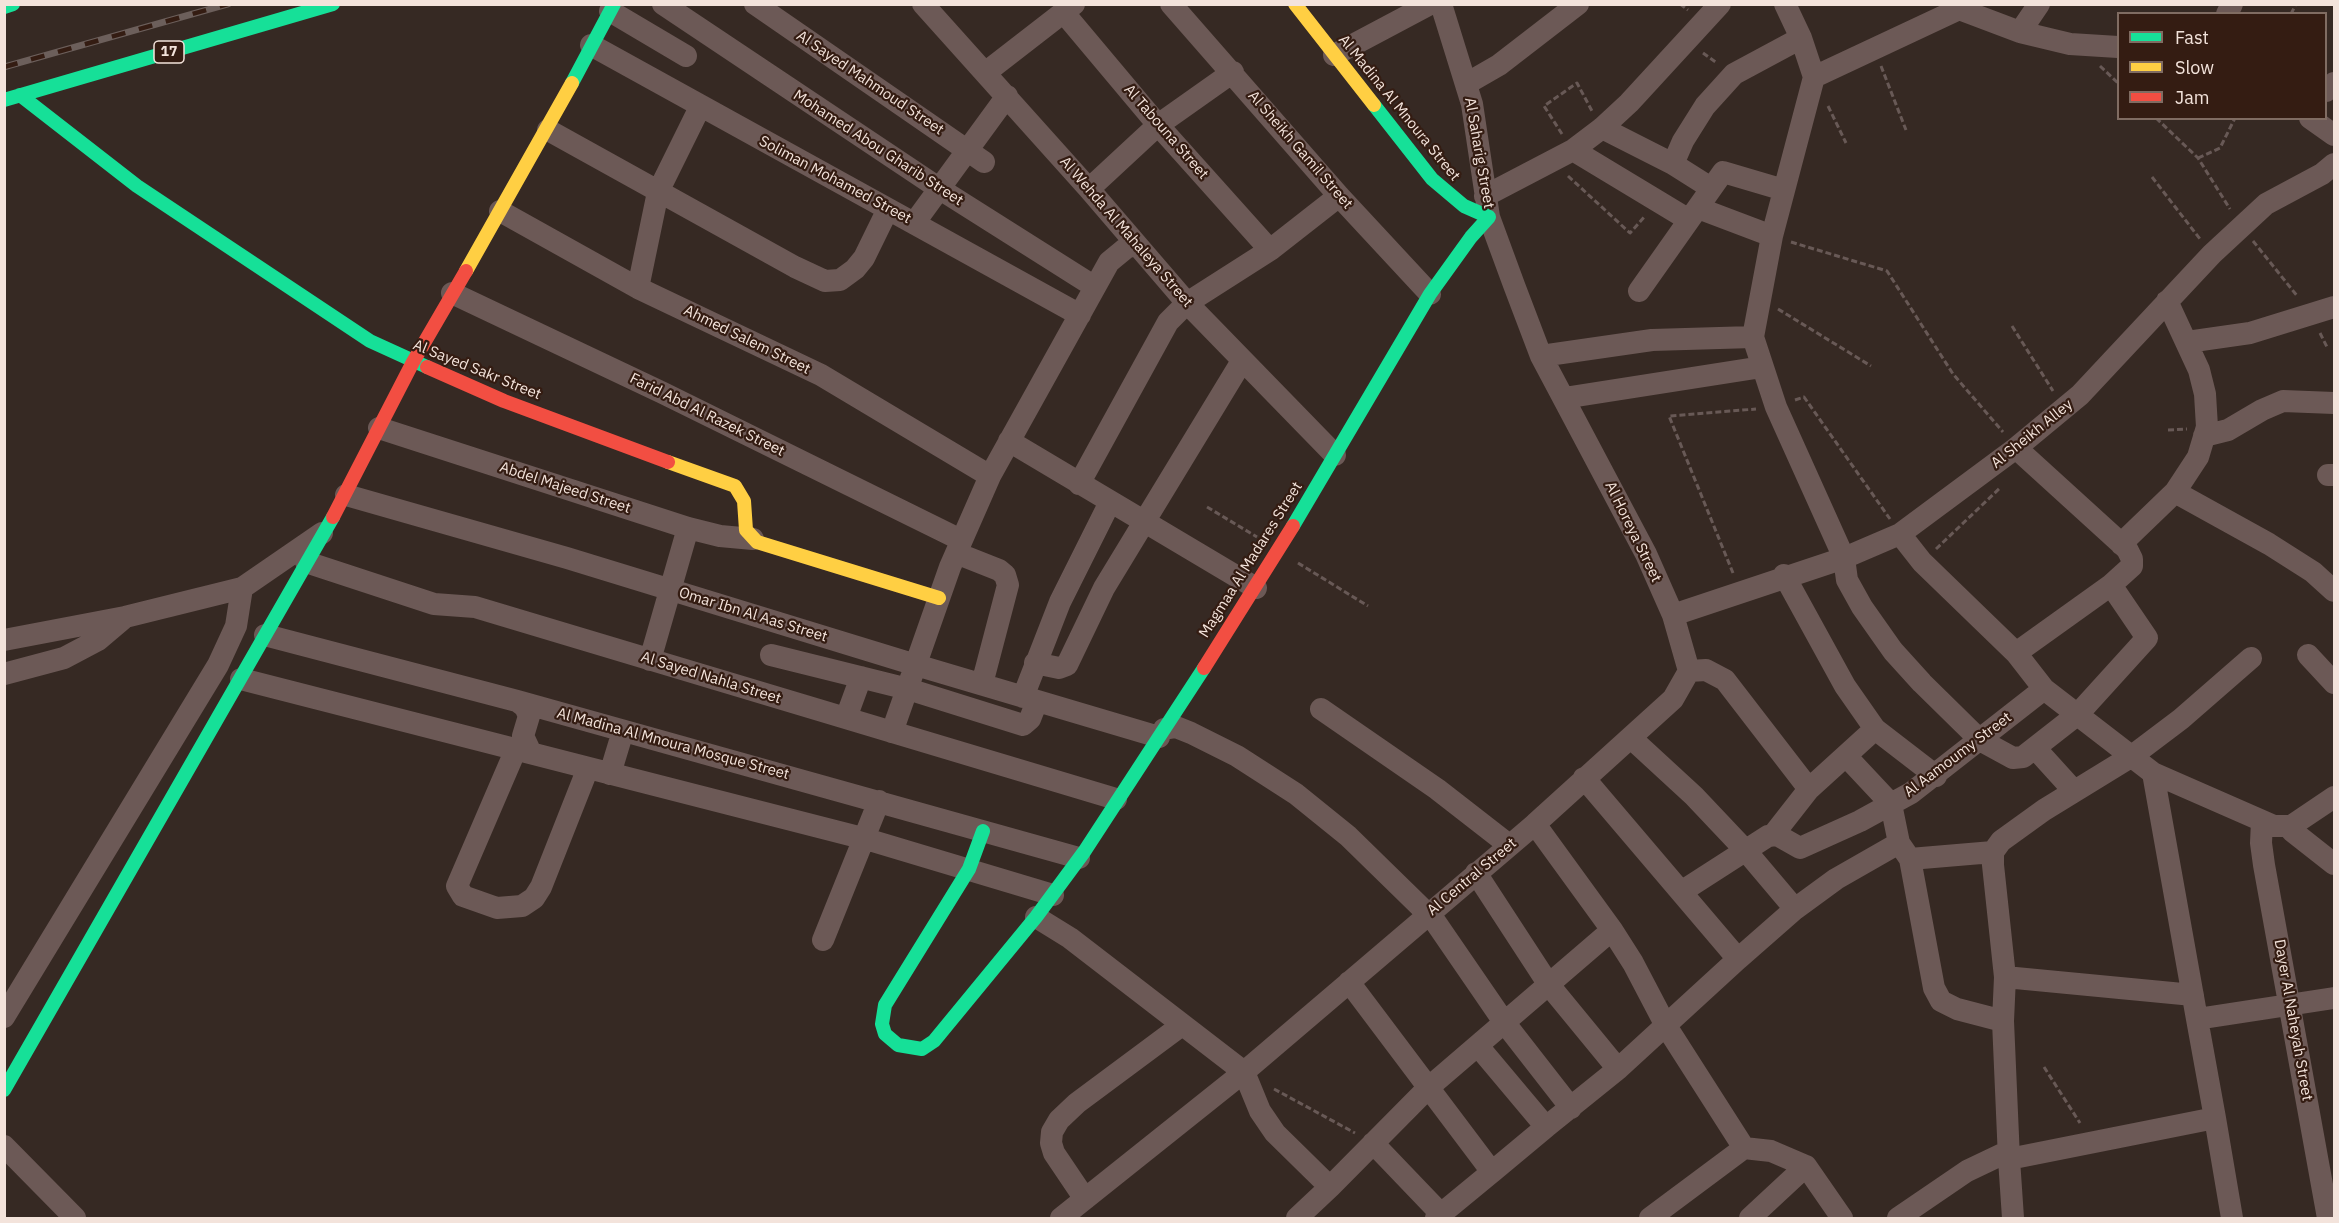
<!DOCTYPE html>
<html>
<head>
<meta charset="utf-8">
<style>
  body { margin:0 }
  #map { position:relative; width:2339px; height:1223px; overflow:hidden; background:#362923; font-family:"IBM Plex Sans",sans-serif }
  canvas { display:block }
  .frame { position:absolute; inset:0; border:6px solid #f3e3db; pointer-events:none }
  .legend { position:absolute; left:2117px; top:12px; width:210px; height:108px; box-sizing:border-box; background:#341c12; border:2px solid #806c62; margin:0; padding:8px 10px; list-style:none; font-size:18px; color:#f3e3db }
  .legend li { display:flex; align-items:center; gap:12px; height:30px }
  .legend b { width:30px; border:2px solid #806c62 }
</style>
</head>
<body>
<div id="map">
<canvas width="2339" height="1223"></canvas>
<div class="frame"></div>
<ul class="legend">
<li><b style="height:8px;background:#16e098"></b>Fast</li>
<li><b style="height:8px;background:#ffcf43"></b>Slow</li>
<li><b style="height:8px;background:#f24e42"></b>Jam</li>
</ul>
</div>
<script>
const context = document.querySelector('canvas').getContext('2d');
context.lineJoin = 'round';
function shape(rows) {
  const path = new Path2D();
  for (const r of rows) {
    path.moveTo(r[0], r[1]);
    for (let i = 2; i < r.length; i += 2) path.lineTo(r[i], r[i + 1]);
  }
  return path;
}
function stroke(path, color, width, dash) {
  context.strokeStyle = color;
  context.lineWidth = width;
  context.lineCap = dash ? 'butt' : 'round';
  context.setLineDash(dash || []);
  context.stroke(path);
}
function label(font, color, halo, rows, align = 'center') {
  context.font = font + ' "IBM Plex Sans",sans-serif';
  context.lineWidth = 4.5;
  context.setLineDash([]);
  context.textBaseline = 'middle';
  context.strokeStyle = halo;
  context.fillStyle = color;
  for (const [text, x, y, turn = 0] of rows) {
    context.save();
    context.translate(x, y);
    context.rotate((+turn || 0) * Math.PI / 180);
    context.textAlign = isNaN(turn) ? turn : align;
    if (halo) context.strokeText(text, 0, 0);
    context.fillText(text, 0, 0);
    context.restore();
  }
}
stroke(shape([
  [1680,4,1688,10],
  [2291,14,2296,4],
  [1703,53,1717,63],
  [1881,66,1906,130],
  [2100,66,2118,83],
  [1828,106,1846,143],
  [2156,118,2198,158,2230,209],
  [1562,134,1544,106,1577,83,1592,111],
  [2198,158,2220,148,2235,118],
  [1568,176,1630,233,1645,216],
  [2152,177,2200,239],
  [2253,241,2298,297],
  [1791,242,1887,271,1953,374,2003,432],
  [1778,309,1871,366],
  [2012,326,2053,391],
  [2320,333,2327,347],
  [1795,400,1804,397,1890,519],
  [2168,430,2187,429],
  [1207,507,1257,537],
  [1936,549,2001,487],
  [1298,563,1368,606],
  [1733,573,1669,416,1756,409],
  [2044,1067,2080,1123],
  [1274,1089,1355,1133]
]), '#685956', 3, [6, 3]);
stroke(shape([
  [663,4,940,189,1095,287],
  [755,4,984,162],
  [923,4,1089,189,1187,303,1335,455],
  [1171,4,1339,196,1430,294],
  [1441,4,1472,104,1489,217,1514,285,1541,356,1646,554,1673,615,1689,671],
  [1785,4,1801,38,1814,77],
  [610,11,686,56],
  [1064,13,1158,125,1270,250],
  [2227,14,2232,4],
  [2020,32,2039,4],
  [591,45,1080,315],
  [1334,55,1430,4],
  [985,73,1074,4],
  [1814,77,1772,236,1753,337,1776,407,1844,558,1847,580,1862,607,1893,651,1922,683,1980,740,2013,758,2023,757,2078,714,2147,638,2111,585],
  [1814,77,1959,9,2020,32,2070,44,2118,47],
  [1466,84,1499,65,1578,4],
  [2326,91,2334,83],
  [2310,118,2334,135],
  [1602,128,1673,164,1711,188],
  [548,130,795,267,825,281,840,280,855,269,864,258,888,209],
  [1573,150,1689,220],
  [1673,164,1683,141,1705,106,1734,74,1801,38],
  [1089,189,1158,125,1233,72],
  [1485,196,1573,150,1602,128,1629,103,1720,4],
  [1698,208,1772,236],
  [500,211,638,288,821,375,990,476],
  [915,222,1007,96],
  [638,288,658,192,700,107],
  [1639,291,1723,172,1784,190],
  [452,293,663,393,961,540],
  [2187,342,2250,333,2334,307],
  [1541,356,1652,340,1753,337],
  [1564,398,1762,367],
  [379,428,688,528,720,536,753,539],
  [2204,436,2228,430,2262,410,2283,401,2334,403],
  [1009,441,1256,588],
  [2328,475,2334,475],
  [1079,484,1168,322,1187,303,1270,250,1339,196],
  [2175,492,2269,544,2313,572,2334,591],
  [346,495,567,558,916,665,1159,737],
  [1900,534,1922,562,2016,653,2044,689,2153,773,2274,826,2291,826,2334,797],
  [2121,544,2175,492,2198,457,2207,427,2205,394,2199,370,2167,301],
  [956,553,999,570,1005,575,1008,585,982,684],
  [306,562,434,604,475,607,1116,799],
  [1784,575,1845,686,1875,729,1936,776],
  [1673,615,1844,558,1900,534,2016,448,2080,395,2212,254,2266,204,2322,174,2334,164],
  [265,635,517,701,1079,858],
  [4,640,125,617,242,588,322,533],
  [2016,653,2111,585,2132,566,2132,559,2127,549,2016,448],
  [771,655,908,689,1023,725,1030,719,1037,701],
  [2308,655,2334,683],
  [650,660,688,528],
  [1035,663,1059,668,1067,665,1104,588,1242,361],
  [1689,671,1706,670,1725,680,1809,789],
  [4,674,64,658,98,640,124,618],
  [241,679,866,839,1053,895],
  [1023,697,1060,602,1110,502],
  [517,701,525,707,529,716,523,736,531,753],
  [1321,709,1437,789,1509,845],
  [846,718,861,677],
  [1164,729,1176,727,1191,733,1237,756,1296,794,1348,836,1434,920,1504,1022,1571,1108],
  [892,732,950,567,990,476,1109,262,1126,248,1136,244],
  [1631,738,1694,796,1746,851,1795,909,1836,879,1899,843],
  [2035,748,2074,791],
  [516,749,457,886,463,896,497,908,522,906,534,898,541,887,588,768],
  [1846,756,1891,804,1899,843,1910,859,1934,988,1941,1001,1957,1009,2003,1021],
  [2153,773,2197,1019,2215,1118,2009,1159,2003,1021,2005,977,2193,995],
  [610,774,623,731],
  [2262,821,2261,843,2264,865,2328,1218],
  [1535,824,1612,930,1633,963,1666,1026,1744,1148,1650,1218],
  [2291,826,2292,831,2334,864],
  [1773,835,1809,789,1875,729],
  [1910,859,1993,852],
  [1476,873,1549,985,1618,1069],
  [1681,892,1768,836,1777,835,1800,848,1860,821,1911,793,2044,689],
  [1036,917,1070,938,1244,1072,1260,1111,1275,1133,1330,1187,1428,1088,1612,930],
  [823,940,879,801],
  [1738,959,1795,909],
  [2005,977,1993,865,1993,852,2001,841,2044,810,2132,756,2181,719,2251,658],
  [1349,982,1492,1172,1546,1127],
  [4,1017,218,665,236,626,242,588],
  [2197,1019,2334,998],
  [1478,1046,1546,1127,1618,1069,1738,959,1584,778],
  [2215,1118,2232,1218],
  [1373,1143,1441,1214,1436,1218],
  [4,1146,75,1218],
  [1744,1148,1771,1151,1806,1166,1842,1218],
  [2009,1159,2013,1218],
  [1085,1199,1054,1153,1051,1143,1052,1132,1059,1120,1077,1103,1182,1025],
  [1441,1214,1492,1172],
  [1061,1218,1244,1072,1535,824,1673,699,1689,671],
  [1297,1218,1330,1187],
  [1750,1218,1806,1166],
  [1898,1218,1967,1171,2009,1151]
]), '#6c5956', 22);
stroke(shape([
  [4,7,13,4],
  [572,83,614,4],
  [20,95,137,186,370,341,427,367],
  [4,100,333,4],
  [1293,526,1430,294,1471,237,1489,217,1464,206,1432,179,1374,105],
  [983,831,969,869,885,1005,882,1024,885,1034,898,1045,922,1049,934,1041,1036,917,1084,852,1204,668],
  [4,1090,333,517]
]), '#16e098', 14);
stroke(shape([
  [1295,4,1374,105],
  [466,271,572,83],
  [668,462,735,486,744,501,746,530,757,542,939,598]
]), '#ffcf43', 14);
stroke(shape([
  [427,367,504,401,668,462],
  [333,517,413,362,466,271],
  [1204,668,1293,526]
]), '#f24e42', 14);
const rail = shape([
  [4,67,228,4]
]);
stroke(rail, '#6c5f5b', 7);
stroke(rail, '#341c12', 4.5, [14]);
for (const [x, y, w] of [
  [169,52,30]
]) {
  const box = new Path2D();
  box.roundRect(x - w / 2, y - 11, w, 22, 4.5);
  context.fillStyle = '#341c12';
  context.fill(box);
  stroke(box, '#f3e3db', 1.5);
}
label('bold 14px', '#f3e3db', null, [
  ["17",169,52]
]);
label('15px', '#f3e3db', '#341c12', [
  ["Al Sayed Mahmoud Street",870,83,34],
  ["Al Madina Al Mnoura Street",1399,108,51],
  ["Al Tabouna Street",1166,132,49],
  ["Mohamed Abou Gharib Street",878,148,33],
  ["Al Sheikh Gamil Street",1300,150,49],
  ["Al Saharig Street",1479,153,80],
  ["Soliman Mohamed Street",835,180,28],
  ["Al Wehda Al Mahaleya Street",1126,232,49],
  ["Ahmed Salem Street",747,340,26],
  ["Al Sayed Sakr Street",477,370,22],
  ["Farid Abd Al Razek Street",707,415,26],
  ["Al Sheikh Alley",2032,434,-39],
  ["Abdel Majeed Street",565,488,18],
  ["Al Horeya Street",1633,532,64],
  ["Magmaa Al Madares Street",1251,560,-58],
  ["Omar Ibn Al Aas Street",753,615,17],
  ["Al Sayed Nahla Street",711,678,17],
  ["Al Madina Al Mnoura Mosque Street",673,744,15],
  ["Al Aamoumy Street",1958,755,-37],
  ["Al Central Street",1472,877,-40],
  ["Dayer Al Naheyah Street",2293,1020,80]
]);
</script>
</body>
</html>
